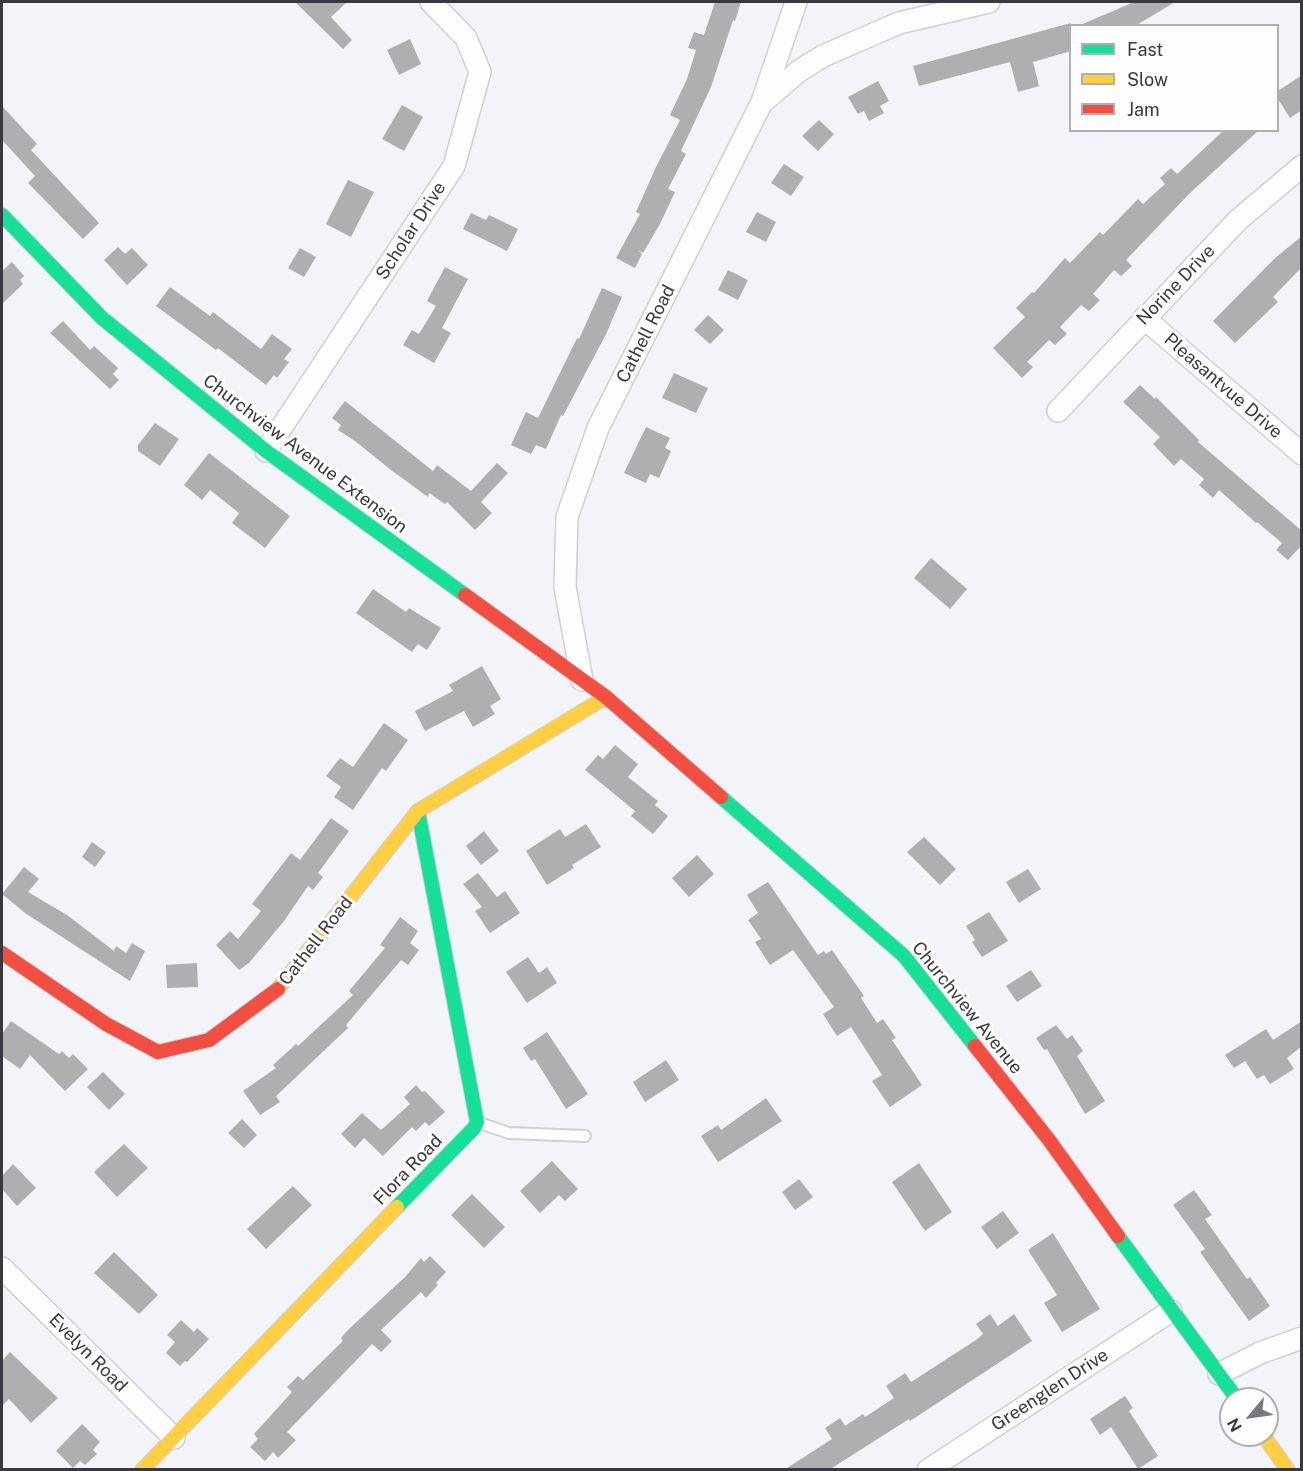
<!DOCTYPE html>
<html>
<head>
<meta charset="utf-8">
<style>
  body { margin:0 }
  #map { position:relative; width:1303px; height:1471px; overflow:hidden; background:#f3f3fa; font-family:"Public Sans",sans-serif }
  canvas { display:block }
  .frame { position:absolute; inset:0; border:3px solid #38383e; pointer-events:none }
  .legend { position:absolute; left:1069px; top:24px; width:210px; height:108px; box-sizing:border-box; background:#fefefe; border:2px solid #afafb1; margin:0; padding:8px 10px; list-style:none; font-size:18px; color:#38383e }
  .legend li { display:flex; align-items:center; gap:12px; height:30px }
  .legend b { width:30px; border:2px solid #afafb1 }
  .north { position:absolute; left:1219px; top:1387px; width:60px; height:60px; box-sizing:border-box; background:#fefefe; border:2px solid #afafb1; border-radius:50%; rotate:241deg; font-size:16px; font-weight:700; line-height:24px; text-align:center; color:#38383e }
  .north::after { content:''; display:block; margin:auto; width:21px; height:27px; background:#797980; clip-path:polygon(50% 0,100% 100%,50% 72%,0 100%) }
</style>
</head>
<body>
<div id="map">
<canvas width="1303" height="1471"></canvas>
<div class="frame"></div>
<ul class="legend">
<li><b style="height:8px;background:#16e098"></b>Fast</li>
<li><b style="height:8px;background:#ffcf43"></b>Slow</li>
<li><b style="height:8px;background:#f24e42"></b>Jam</li>
</ul>
<div class="north">N</div>
</div>
<script>
const context = document.querySelector('canvas').getContext('2d');
context.lineJoin = 'round';
function fillPath(path, color) {
  context.fillStyle = color;
  context.fill(path, 'evenodd');
}
function shape(rows) {
  const path = new Path2D();
  for (const r of rows) {
    path.moveTo(r[0], r[1]);
    for (let i = 2; i < r.length; i += 2) path.lineTo(r[i], r[i + 1]);
  }
  return path;
}
function stroke(path, color, width, dash) {
  context.strokeStyle = color;
  context.lineWidth = width;
  context.lineCap = dash ? 'butt' : 'round';
  context.setLineDash(dash || []);
  context.stroke(path);
}
function label(font, color, halo, rows, align = 'center') {
  context.font = font + ' "Public Sans",sans-serif';
  context.lineWidth = 6;
  context.setLineDash([]);
  context.textBaseline = 'middle';
  context.strokeStyle = halo;
  context.fillStyle = color;
  for (const [text, x, y, turn = 0] of rows) {
    context.save();
    context.translate(x, y);
    context.rotate((+turn || 0) * Math.PI / 180);
    context.textAlign = isNaN(turn) ? turn : align;
    if (halo) context.strokeText(text, 0, 0);
    context.fillText(text, 0, 0);
    context.restore();
  }
}
fillPath(shape([
  [295,2,347,2,331,17,352,40,343,49],
  [715,2,741,2,735,21,733,20,711,87,681,151,686,154,668,189,675,192,660,224,643,253,638,250,642,254,635,268,616,258,640,214,636,212,656,167,680,120,670,115,687,79,696,50,688,48,694,32,704,35],
  [1134,2,1175,2,1135,26,1078,26],
  [1071,23,1071,51,1033,62,1039,86,1018,92,1010,62,919,86,913,66],
  [410,39,421,64,399,75,387,50],
  [1302,75,1302,110,1290,118,1278,99,1278,91],
  [878,81,889,101,880,106,884,113,869,121,864,111,858,114,848,97],
  [402,105,423,117,404,151,382,139],
  [2,106,37,144,31,150,99,223,83,239,28,183,35,176,2,140],
  [819,120,834,134,818,151,802,136],
  [1224,130,1259,130,1189,194,1126,260,1132,266,1121,276,1114,270,1093,294,1100,300,1089,311,1081,305,1060,327,1067,334,1055,345,1049,340,1027,362,1033,367,1022,378,993,348,1025,317,1016,308,1032,292,1034,293,1065,258,1070,263,1100,232,1103,235,1138,199,1143,204,1165,184,1160,178,1171,168,1177,174],
  [784,164,804,177,791,196,771,183],
  [348,180,374,192,351,237,326,224],
  [757,212,776,222,766,242,746,232],
  [471,213,486,220,489,215,518,229,507,251,463,229],
  [1302,236,1302,267,1273,297,1278,302,1235,343,1213,321,1275,258],
  [118,247,125,254,132,248,148,265,127,285,104,260],
  [300,248,316,257,304,277,288,268],
  [12,262,24,276,20,280,23,284,2,304,2,271],
  [445,267,468,279,442,328,451,333,434,363,403,345,412,330,419,334,436,306,427,301],
  [728,270,748,280,738,300,718,290],
  [170,287,210,316,213,312,261,349,272,334,292,349,284,359,289,362,277,378,274,375,266,385,218,348,216,350,156,306],
  [602,288,622,297,606,334,563,416,561,415,546,449,536,445,531,454,511,445,526,412,538,418,577,338,579,339],
  [708,315,724,330,710,344,694,330],
  [63,321,90,350,94,346,118,368,113,374,119,380,110,389,50,333],
  [674,373,708,388,696,413,662,398],
  [1140,385,1155,399,1156,397,1199,440,1198,442,1302,531,1302,545,1288,560,1276,550,1282,543,1257,522,1256,523,1219,490,1213,498,1199,485,1204,479,1181,459,1174,466,1153,444,1160,437,1123,402],
  [345,401,433,471,437,465,471,491,497,463,508,473,481,502,492,513,475,530,447,502,445,504,429,493,428,497,391,470,355,441,338,430,341,425,332,418],
  [155,423,179,439,160,466,138,451,138,445],
  [646,427,670,438,665,448,671,451,659,478,650,474,646,483,624,473],
  [209,453,290,516,265,548,232,523,239,513,210,490,202,500,184,485],
  [931,558,967,589,950,609,914,578],
  [373,589,406,612,409,608,441,628,427,650,418,644,412,652,356,613],
  [482,666,501,699,490,706,495,714,473,727,464,711,425,731,415,711,453,691,449,685],
  [384,723,408,740,386,771,382,768,353,810,334,797,341,787,326,776,340,758,353,767],
  [615,745,638,764,628,777,658,801,655,805,668,816,653,834,631,816,635,811,585,770,598,755,603,759],
  [331,818,349,831,318,873,323,877,313,890,308,886,284,921,249,963,239,970,216,945,230,931,238,939,261,911,252,904,291,853,300,860],
  [586,824,601,847,572,865,574,868,547,885,526,851,560,829,565,837],
  [484,831,499,851,481,865,466,846],
  [924,837,956,869,940,885,907,852],
  [92,842,106,852,95,867,82,857],
  [697,855,714,874,689,897,672,878],
  [24,867,39,879,28,892,67,915,114,951,116,946,126,953,132,943,145,951,130,981,25,913,2,894],
  [1028,869,1041,889,1019,903,1006,882],
  [478,873,497,897,505,891,520,913,490,933,475,911,482,907,463,884],
  [768,882,818,955,824,951,826,954,832,950,864,996,861,998,877,1023,883,1019,896,1038,892,1040,922,1085,890,1107,872,1081,882,1075,851,1027,837,1036,823,1014,834,1007,793,950,770,965,755,942,761,939,748,920,758,913,747,895],
  [989,912,1008,941,982,957,972,942,975,940,966,926],
  [400,917,418,931,410,943,419,950,408,965,401,960,346,1025,348,1028,276,1096,280,1102,260,1115,243,1091,276,1068,273,1065,296,1044,298,1046,353,995,349,991,385,948,380,945],
  [528,957,539,973,547,967,557,983,527,1003,506,972],
  [197,963,198,987,167,988,166,965],
  [1031,970,1042,986,1017,1002,1006,986],
  [11,1021,59,1054,62,1051,69,1058,73,1054,88,1069,65,1091,30,1055,20,1069,2,1056,2,1034],
  [1302,1021,1302,1046,1287,1058,1294,1069,1270,1084,1264,1075,1257,1079,1245,1061,1234,1068,1225,1055,1266,1029,1273,1040],
  [1056,1025,1067,1039,1072,1035,1083,1051,1077,1056,1105,1101,1085,1114,1047,1049,1044,1050,1036,1038],
  [547,1032,588,1094,566,1109,535,1059,531,1061,523,1048],
  [666,1060,679,1080,645,1102,633,1082],
  [103,1072,125,1094,109,1110,87,1087],
  [416,1085,422,1092,425,1091,445,1112,429,1126,425,1122,416,1131,412,1127,383,1156,364,1138,355,1148,341,1134,362,1113,381,1130,410,1104,404,1097],
  [766,1098,782,1121,718,1162,701,1136,718,1125,721,1130],
  [242,1119,257,1135,244,1148,228,1133],
  [124,1144,148,1168,117,1197,94,1172],
  [552,1161,578,1189,565,1201,559,1195,540,1213,520,1191],
  [919,1163,952,1212,925,1231,892,1182],
  [13,1164,36,1188,17,1206,2,1189,2,1176],
  [799,1179,813,1197,795,1210,782,1192],
  [293,1186,312,1205,266,1249,247,1229],
  [1194,1190,1212,1215,1205,1219,1247,1279,1250,1277,1270,1306,1249,1321,1200,1252,1205,1249,1173,1205],
  [472,1194,505,1227,484,1248,451,1215],
  [1003,1211,1019,1233,997,1249,981,1227],
  [1053,1233,1100,1309,1062,1332,1044,1303,1057,1295,1028,1250],
  [114,1252,158,1295,139,1314,94,1273],
  [430,1256,446,1272,436,1283,438,1285,426,1298,421,1292,381,1330,392,1341,381,1352,372,1344,287,1432,296,1440,278,1458,273,1452,265,1461,250,1447,258,1439,254,1434,292,1392,287,1387,298,1376,303,1380,343,1341,341,1338,349,1329,405,1277,421,1258,424,1262],
  [990,1314,998,1326,1014,1314,1032,1341,910,1421,909,1419,829,1470,784,1470,832,1439,825,1428,840,1418,845,1426,863,1414,865,1417,894,1398,886,1386,905,1373,911,1382,976,1340,983,1334,976,1324],
  [181,1320,194,1332,197,1328,209,1339,187,1362,185,1361,180,1366,166,1353,175,1342,167,1335],
  [10,1352,58,1398,31,1423,9,1399,2,1406,2,1361],
  [1125,1396,1133,1408,1129,1411,1158,1456,1138,1469,1111,1427,1100,1435,1090,1419],
  [82,1424,100,1442,93,1450,97,1454,85,1465,80,1461,73,1468,56,1451]
]), '#afafaf');
const lane = shape([
  [477,1122,509,1133,585,1136]
]);
const street = shape([
  [763,102,799,71,823,56,899,23,989,2],
  [1144,318,1302,454],
  [1058,411,1238,220,1302,166],
  [266,451,454,166,480,72,466,38,431,2],
  [582,680,565,587,567,517,598,428,762,102,796,2],
  [2,1268,174,1438],
  [1219,1374,1260,1353,1302,1338],
  [928,1470,1171,1311]
]);
const fast = shape([
  [2,215,102,318,266,451,465,595],
  [721,797,904,956,975,1046],
  [397,1207,474,1128,477,1122,418,811],
  [1118,1236,1237,1399]
]);
const slow = shape([
  [278,989,418,811,606,697],
  [1263,1435,1288,1470],
  [142,1470,397,1207]
]);
const jam = shape([
  [465,595,606,697,721,797],
  [2,953,106,1024,158,1052,209,1040,278,989],
  [975,1046,1049,1140,1118,1236]
]);
stroke(lane, '#cfcfd5', 14);
stroke(street, '#cfcfd5', 24);
stroke(fast, '#cfcfd5', 16);
stroke(slow, '#cfcfd5', 16);
stroke(jam, '#cfcfd5', 16);
stroke(lane, '#fdfdfe', 10);
stroke(street, '#fdfdfe', 21);
stroke(fast, '#16e098', 14);
stroke(slow, '#ffcf43', 14);
stroke(jam, '#f24e42', 14);
label('18px', '#38383e', '#fefefe', [
  ["Scholar Drive",411,231,-57],
  ["Norine Drive",1176,285,-46],
  ["Cathell Road",646,334,-63],
  ["Pleasantvue Drive",1223,386,41],
  ["Churchview Avenue Extension",305,454,37],
  ["Cathell Road",316,941,-52],
  ["Churchview Avenue",967,1008,51],
  ["Flora Road",408,1170,-46],
  ["Evelyn Road",88,1353,45],
  ["Greenglen Drive",1050,1390,-33]
]);
</script>
</body>
</html>
